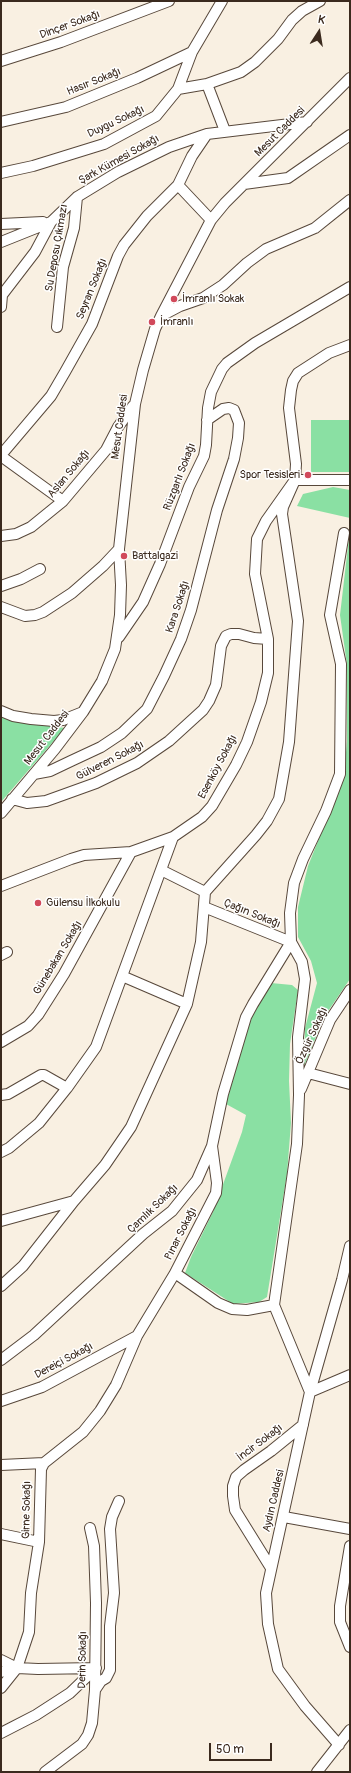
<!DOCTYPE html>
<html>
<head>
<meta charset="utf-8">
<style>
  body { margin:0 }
  #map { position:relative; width:351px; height:1773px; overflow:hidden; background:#f9f0e2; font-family:Pangolin,sans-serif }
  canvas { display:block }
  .frame { position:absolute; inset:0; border:2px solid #3b2a1e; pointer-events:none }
  .north { position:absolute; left:299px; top:12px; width:40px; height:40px; -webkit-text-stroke:3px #fff; paint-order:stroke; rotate:12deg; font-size:11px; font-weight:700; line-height:16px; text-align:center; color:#3b2a1e }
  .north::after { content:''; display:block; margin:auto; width:14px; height:18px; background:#3b2a1e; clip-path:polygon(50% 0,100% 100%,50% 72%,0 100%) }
  .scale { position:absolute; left:209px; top:1743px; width:63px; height:18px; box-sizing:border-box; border:2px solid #3b2a1e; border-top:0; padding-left:5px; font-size:12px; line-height:14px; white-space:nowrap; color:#3b2a1e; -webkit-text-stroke:3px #fff; paint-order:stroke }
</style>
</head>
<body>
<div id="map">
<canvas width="351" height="1773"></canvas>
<div class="frame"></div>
<div class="north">K</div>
<div class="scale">50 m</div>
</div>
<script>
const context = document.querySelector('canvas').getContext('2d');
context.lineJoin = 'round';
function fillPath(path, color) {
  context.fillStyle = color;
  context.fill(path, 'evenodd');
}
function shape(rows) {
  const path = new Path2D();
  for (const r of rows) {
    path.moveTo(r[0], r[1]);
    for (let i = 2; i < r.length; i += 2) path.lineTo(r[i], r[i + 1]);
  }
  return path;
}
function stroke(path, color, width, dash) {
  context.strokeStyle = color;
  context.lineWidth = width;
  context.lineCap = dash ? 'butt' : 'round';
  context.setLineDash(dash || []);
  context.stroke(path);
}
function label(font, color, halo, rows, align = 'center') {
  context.font = font + ' Pangolin,sans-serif';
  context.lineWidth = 3;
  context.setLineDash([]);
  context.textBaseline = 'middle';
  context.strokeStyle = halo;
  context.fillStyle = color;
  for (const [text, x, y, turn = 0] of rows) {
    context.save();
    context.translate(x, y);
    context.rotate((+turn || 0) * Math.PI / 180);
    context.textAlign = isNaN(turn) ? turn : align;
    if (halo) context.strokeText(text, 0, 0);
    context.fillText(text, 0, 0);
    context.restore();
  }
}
fillPath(shape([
  [311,420,350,420,350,472,311,472],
  [333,487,350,490,350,518,297,506,303,494],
  [350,529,350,979,324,1017,304,1066,305,1028,317,983,311,961,298,937,298,907,308,866,344,776,347,741,347,665,340,615],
  [1,716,12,720,65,728,1,802],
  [271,983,292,985,298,990,290,1044,289,1081,291,1123,287,1174,267,1297,259,1302,233,1304,185,1273,191,1257,213,1212,242,1132,246,1115,226,1104,243,1038,260,997]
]), '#8ae0a3');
const minor = shape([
  [1,61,61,42,169,1],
  [207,84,225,131],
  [178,89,192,52,222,1],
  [1,122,66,107,137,78,192,52],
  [1,173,33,166,104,144,156,116,178,89,207,84,241,72,255,62,278,39,292,20,302,11,320,1],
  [244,184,288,178,350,135],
  [178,185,211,220],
  [1,224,43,222],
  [1,242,51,222],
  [1,307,2,295,35,252,51,222,77,197,118,172,169,147,207,134,307,122],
  [161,316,180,306,203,298,223,285,247,263,266,249,315,228,350,200],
  [57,327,63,267,74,228,77,197],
  [1,455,51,396,65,372,92,324,118,256,124,245,147,216,178,185,192,156,207,134],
  [1,456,63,501],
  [344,533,330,615,341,664,340,774,326,811,303,859,294,883,290,913,291,942,302,962,305,979,298,1037,299,1095,297,1144,274,1305,310,1392,350,1375],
  [1,536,16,534,31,527,63,501,106,450,118,427,133,406],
  [1,586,21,579,40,569],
  [1,607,25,616,35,615,43,612,72,593,103,566,119,549],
  [119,637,143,602,160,564,189,487,204,456,206,445,208,408,211,392,222,369,227,363,255,343,350,287],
  [1,711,13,716,31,719,54,721,63,720,83,712],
  [34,774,50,771,71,761,101,747,122,733,147,709,164,676,181,639,191,610,217,510,234,459,238,438,239,423,234,410,229,408,223,409,207,420],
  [12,799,27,803,46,801,96,783,137,763,169,741,203,710,209,701,216,685,221,646,226,636,231,634,239,634,254,638,268,639],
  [1,813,55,749,83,712,102,681,115,649,120,615,121,585,119,549,135,404,143,370,155,329,161,316,211,220,225,203,350,78],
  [161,870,205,892],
  [1,886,71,859,84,855,131,852,173,837],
  [1,955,7,952],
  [122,976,187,1004],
  [1,1042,28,1026,38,1015,64,974,131,852],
  [308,1073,350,1084],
  [301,1089,330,1020,350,990],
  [1,1095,8,1094,41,1075,44,1075,67,1088,96,1047,173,837,202,817,212,806,236,765,247,742,261,702,268,673,268,639,255,574,257,539,266,521,295,480,350,480],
  [212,1146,217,1183,216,1193,175,1273,218,1303,232,1309,247,1310,274,1305],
  [1,1152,9,1148,39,1123,67,1088],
  [1,1221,74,1201],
  [1,1286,23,1266,74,1201,105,1165,131,1127,187,1004,201,942,205,892,256,835,267,821,279,799,289,742,298,621,282,514,283,507,295,480,296,464,289,408,291,390,293,381,298,373,329,353,350,345],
  [1,1360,34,1335,143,1234,172,1211,197,1180,212,1146,223,1094,246,1017,253,1004,291,942,204,907],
  [1,1401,42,1387,137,1336],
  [1,1465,44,1463],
  [284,1517,350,1529],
  [1,1534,39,1542],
  [350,1546,340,1606,340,1622,350,1647],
  [271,1568,235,1510,233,1496,233,1486,236,1477,244,1470,271,1451,303,1425],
  [1,1660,17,1668,38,1669,96,1668],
  [1,1672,17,1668],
  [1,1688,17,1668,29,1632,31,1593,39,1542,41,1469,44,1463,83,1432,100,1411,116,1385,137,1336,175,1273],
  [95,1690,101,1681,106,1678,110,1670,110,1626,114,1593,110,1529,112,1517,119,1501],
  [1,1733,36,1715,70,1693,96,1668],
  [339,1745,305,1706,278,1669,268,1624,266,1593,310,1392,342,1280,350,1246],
  [45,1772,82,1744,88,1735,92,1723,95,1690,96,1603,94,1546,90,1528],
  [317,1772,350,1730]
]);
stroke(minor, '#58483b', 12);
stroke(minor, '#fff', 10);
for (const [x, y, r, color] of [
  [174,299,4,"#d1495b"],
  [152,322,4,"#d1495b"],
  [308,475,4,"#d1495b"],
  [124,556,4,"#d1495b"],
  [38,903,4,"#d1495b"]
]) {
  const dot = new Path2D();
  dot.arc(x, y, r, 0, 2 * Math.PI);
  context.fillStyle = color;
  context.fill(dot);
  stroke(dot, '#fff', 1.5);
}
label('11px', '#3b2a1e', '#fff', [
  ["Dinçer Sokağı",70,25,-20],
  ["Hasır Sokağı",94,82,-22],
  ["Duygu Sokağı",116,122,-25],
  ["Mesut Caddesi",280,132,-45],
  ["Şark Kümesi Sokağı",119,160,-29],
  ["Su Deposu Çıkmazı",57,248,-80],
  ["Seyran Sokağı",92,289,-68],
  ["Mesut Caddesi",120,427,-82],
  ["Aslan Sokağı",69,474,-50],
  ["Rüzgarlı Sokağı",180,477,-69],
  ["Kara Sokağı",178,607,-72],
  ["Mesut Caddesi",47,738,-52],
  ["Gülveren Sokağı",110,761,-27],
  ["Esenköy Sokağı",218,767,-62],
  ["Çağın Sokağı",252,914,22],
  ["Günebakan Sokağı",58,958,-59],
  ["Özgür Sokağı",312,1036,-65],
  ["Çamlık Sokağı",153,1209,-44],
  ["Pınar Sokağı",181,1234,-63],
  ["Dereiçi Sokağı",64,1361,-28],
  ["İncir Sokağı",260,1443,-37],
  ["Aydın Caddesi",274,1501,-77],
  ["Girne Sokağı",27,1510,-89],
  ["Derin Sokağı",83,1660,-89]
]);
label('11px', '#3b2a1e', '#fff', [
  ["İmranlı Sokak",182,299],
  ["İmranlı",160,322],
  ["Spor Tesisleri",300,475,"right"],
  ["Battalgazi",132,556],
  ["Gülensu İlkokulu",46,903]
], 'left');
</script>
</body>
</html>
